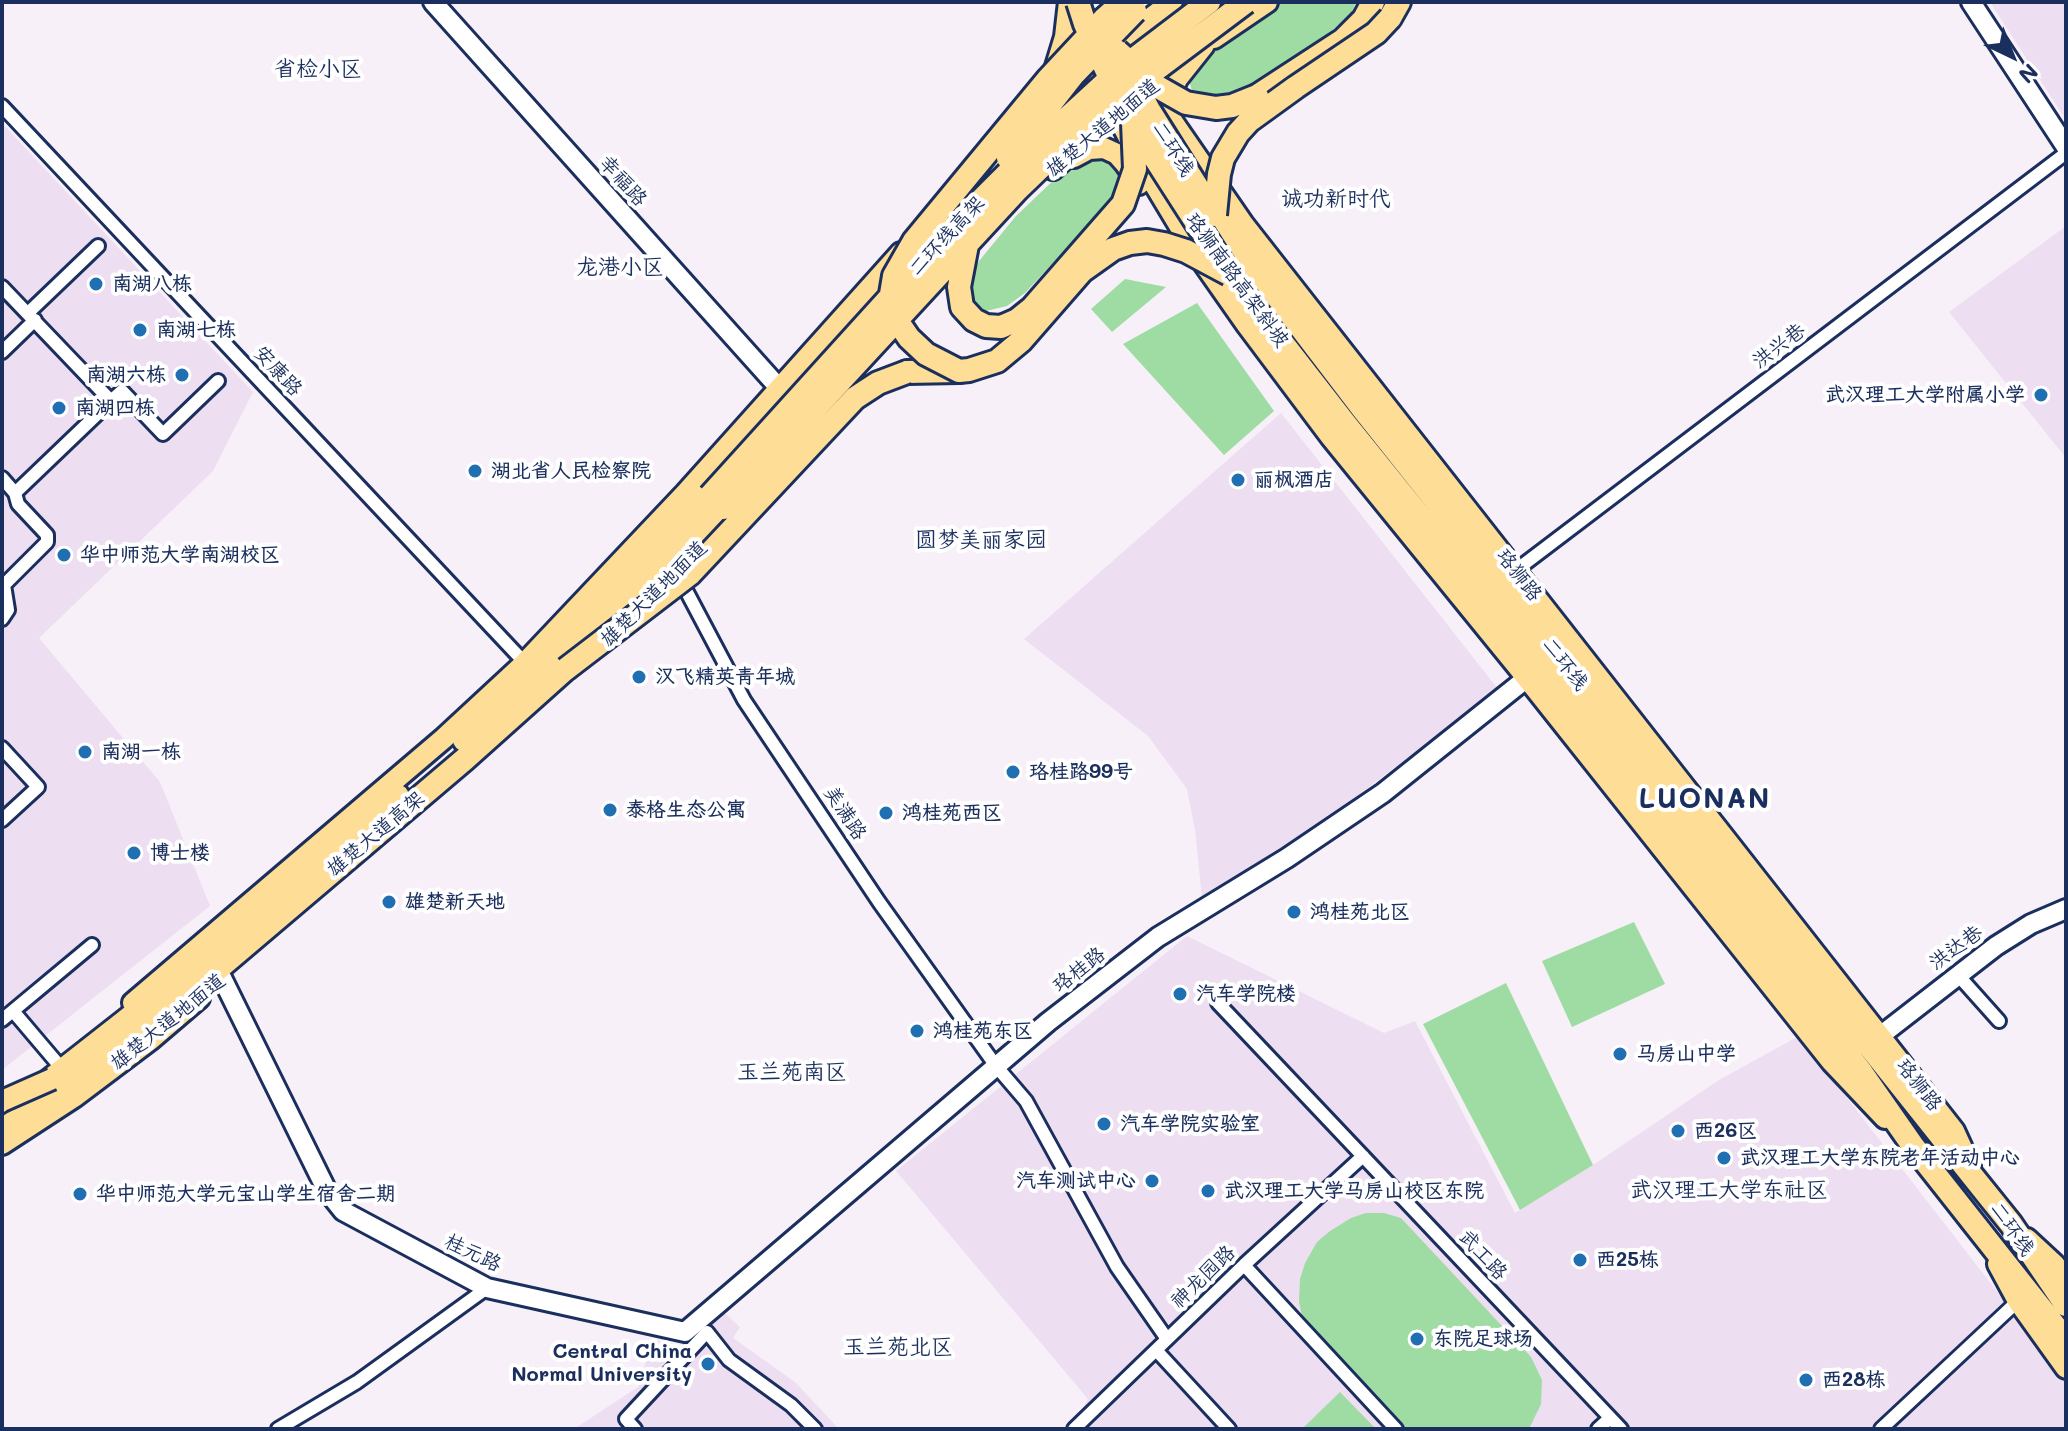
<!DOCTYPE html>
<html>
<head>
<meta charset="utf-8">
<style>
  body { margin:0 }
  #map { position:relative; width:2068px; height:1431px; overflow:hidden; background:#f7f0f9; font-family:Mali,sans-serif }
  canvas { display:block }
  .frame { position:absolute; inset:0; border:4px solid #1b2f5e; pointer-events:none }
  .north { position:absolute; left:1972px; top:16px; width:80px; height:80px; -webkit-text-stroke:6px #fff; paint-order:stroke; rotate:137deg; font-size:22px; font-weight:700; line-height:32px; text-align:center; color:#1b2f5e }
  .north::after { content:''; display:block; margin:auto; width:28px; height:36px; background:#1b2f5e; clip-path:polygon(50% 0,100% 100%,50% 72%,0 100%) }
</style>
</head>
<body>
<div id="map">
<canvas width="2068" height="1431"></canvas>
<div class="frame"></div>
<div class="north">N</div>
</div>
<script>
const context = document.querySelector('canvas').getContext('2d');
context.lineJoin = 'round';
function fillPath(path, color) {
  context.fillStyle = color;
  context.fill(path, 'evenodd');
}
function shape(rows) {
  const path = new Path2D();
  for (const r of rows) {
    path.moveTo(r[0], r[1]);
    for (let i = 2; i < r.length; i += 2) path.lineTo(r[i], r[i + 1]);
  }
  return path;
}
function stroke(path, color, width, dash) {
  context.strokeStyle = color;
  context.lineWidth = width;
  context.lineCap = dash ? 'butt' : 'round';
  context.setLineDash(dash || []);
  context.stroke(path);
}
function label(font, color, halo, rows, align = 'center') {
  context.font = font + ' Mali,"LXGW WenKai TC",sans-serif';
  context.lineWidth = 8;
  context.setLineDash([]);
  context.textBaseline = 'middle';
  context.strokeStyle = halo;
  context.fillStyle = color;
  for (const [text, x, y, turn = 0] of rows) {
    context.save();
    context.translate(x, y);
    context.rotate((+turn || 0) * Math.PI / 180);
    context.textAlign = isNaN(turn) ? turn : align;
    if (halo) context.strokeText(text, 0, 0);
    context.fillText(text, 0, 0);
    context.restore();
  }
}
fillPath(shape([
  [1990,2,2066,2,2066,120],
  [2,123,253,392,213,471,39,638,160,782,210,906,2,1070],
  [2066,226,2066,458,1949,312],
  [1281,413,1498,689,1299,840,1202,898,1195,830,1187,789,1148,736,1024,639],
  [1187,936,1384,1033,1415,1021,1515,1213,1593,1165,1719,1080,1799,1036,2058,1370,2066,1381,2066,1429,1070,1429,1088,1399,896,1171],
  [721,1310,740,1327,733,1338,795,1382,839,1429,574,1429,638,1387,653,1339,683,1347]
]), '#eddef2');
fillPath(shape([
  [1278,2,1356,2,1352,12,1326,36,1241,92,1210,98,1192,91,1189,80,1214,49],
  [1099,159,1110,162,1117,169,1119,181,1111,200,1025,293,1007,306,986,311,974,307,969,297,969,282,979,261,1016,216,1059,175,1075,164],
  [1125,279,1166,287,1112,332,1091,309],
  [1197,303,1274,411,1224,455,1123,344],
  [1634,922,1665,984,1572,1027,1542,961],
  [1506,983,1593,1165,1520,1210,1423,1024],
  [1366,1213,1384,1213,1401,1218,1531,1357,1542,1380,1541,1404,1529,1429,1403,1429,1303,1320,1299,1302,1300,1279,1305,1263,1317,1242,1330,1231,1351,1218],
  [1340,1392,1376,1429,1302,1429]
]), '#9fdca3');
const street = shape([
  [2,106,525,663],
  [2,287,111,401,15,493,18,504,47,535,47,542,4,585,8,610,2,619],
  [28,313,98,246],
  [2,352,35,320],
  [111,401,122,391,163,434,218,381],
  [2,478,15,493],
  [1515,571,2066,153],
  [680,579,744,700,879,902,996,1066,1026,1101,1117,1267,1167,1339],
  [2,748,38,787,2,820],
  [1957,974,1999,1021],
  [1218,1003,1621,1429],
  [13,1011,58,1064],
  [2,1020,92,945],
  [1244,1265,1396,1429],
  [707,1332,729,1360,791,1405,815,1429],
  [1156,1350,1229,1429],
  [278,1429,357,1382,487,1288],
  [635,1429,626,1419,707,1332],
  [1074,1429,1244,1265,1363,1156],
  [1598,1429,1610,1418],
  [1881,1429,2018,1301]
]);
const secondary = shape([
  [433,2,780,389],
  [1971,2,2066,147],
  [222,978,327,1191,343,1211,487,1288,685,1332,1048,1022,1158,937,1287,858,1383,793,1527,678],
  [1880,1036,1996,946,2031,924,2066,909]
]);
const primary = shape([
  [1214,38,1267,2],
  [1106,52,1172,2],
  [1054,73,1065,37,1069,2],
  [1145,77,1174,124,1243,224,1954,1131,1970,1166],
  [1105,91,1140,160,1191,245,1247,325,1331,437,1527,678,1832,1062,1885,1118],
  [1172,108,1173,89,1177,79,1204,45],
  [1074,157,1089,149,1104,148,1117,154,1125,163,1139,184],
  [1053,169,1104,123],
  [133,1003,443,739,525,663,685,494,901,253],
  [2,1144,74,1097,151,1039,199,998],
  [2027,1239,2054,1264,2066,1279],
  [1998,1264,2018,1301,2066,1368]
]);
const highway = shape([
  [1390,18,1399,2],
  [1257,96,1343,40,1364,19,1373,2],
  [1215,215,1362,408,1974,1178,2011,1224,2066,1305],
  [1229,274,1344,422,1748,924,1862,1073,1913,1146,2066,1340],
  [907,372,959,371],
  [609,627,723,508],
  [464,740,606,605,710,496],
  [50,1080,180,978,398,796],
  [2,1130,65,1088,187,995,465,759,579,657]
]);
stroke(street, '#1b2f5e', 18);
stroke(secondary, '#1b2f5e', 24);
stroke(primary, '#1b2f5e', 26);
stroke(highway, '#1b2f5e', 28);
stroke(street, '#fff', 12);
stroke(secondary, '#fff', 18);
stroke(primary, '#fedd96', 20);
stroke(highway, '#fedd96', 22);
const primaryBridge = shape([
  [2,1101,52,1079]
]);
const highwayBridge = shape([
  [1078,2,1085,24,1115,89],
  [1123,2,1104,19,1048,79,914,241,894,276,890,300,898,322,909,338,926,354,959,371,969,370,997,361,1021,341,1082,271,1113,249,1130,243,1147,241,1164,244,1186,251,1229,274],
  [1117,51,1156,86,1186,103,1216,108,1232,106,1257,96],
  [1129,72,1149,110,1215,215],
  [1135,127,1226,269],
  [1008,158,1074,74,1135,11],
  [1215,215,1219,174,1223,158,1238,133,1249,121,1296,87,1376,33,1390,18],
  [967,245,959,287,962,307,974,320,986,326,1001,327,1017,320,1032,308,1123,204,1135,169,1133,123],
  [710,496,951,230,1018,163,1117,72,1209,2],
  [723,508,1017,190,1073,136,1130,89,1246,2],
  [566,669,690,574,855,398,878,383,907,372]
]);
stroke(primaryBridge, '#1b2f5e', 26, []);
stroke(highwayBridge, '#1b2f5e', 28, []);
stroke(primaryBridge, '#fedd96', 20);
stroke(highwayBridge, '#fedd96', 22);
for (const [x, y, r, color] of [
  [96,284,8,"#1f6fb2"],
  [140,330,8,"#1f6fb2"],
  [182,375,8,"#1f6fb2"],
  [2041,395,8,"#1f6fb2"],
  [59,408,8,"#1f6fb2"],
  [475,471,8,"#1f6fb2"],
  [1238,480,8,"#1f6fb2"],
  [64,555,8,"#1f6fb2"],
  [639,677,8,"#1f6fb2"],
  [85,752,8,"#1f6fb2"],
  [1013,772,8,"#1f6fb2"],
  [610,810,8,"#1f6fb2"],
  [886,813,8,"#1f6fb2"],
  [134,853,8,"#1f6fb2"],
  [389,902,8,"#1f6fb2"],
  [1294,912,8,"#1f6fb2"],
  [1180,994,8,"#1f6fb2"],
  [917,1031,8,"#1f6fb2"],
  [1620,1054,8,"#1f6fb2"],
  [1104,1124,8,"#1f6fb2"],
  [1678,1131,8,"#1f6fb2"],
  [1724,1158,8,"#1f6fb2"],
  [1152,1181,8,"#1f6fb2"],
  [1208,1191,8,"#1f6fb2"],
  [80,1194,8,"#1f6fb2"],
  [1580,1260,8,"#1f6fb2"],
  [1417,1339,8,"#1f6fb2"],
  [708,1364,8,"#1f6fb2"],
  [1806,1380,8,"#1f6fb2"]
]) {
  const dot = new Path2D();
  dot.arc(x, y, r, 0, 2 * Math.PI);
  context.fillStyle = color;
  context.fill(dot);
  stroke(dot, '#fff', 3);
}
label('20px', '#1b2f5e', '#fff', [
  ["雄楚大道地面道",1103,128,-40],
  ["二环线",1173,149,58],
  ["幸福路",623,181,48],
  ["二环线高架",947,236,-47],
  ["珞狮南路高架斜坡",1237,280,54],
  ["洪兴巷",1779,346,-37],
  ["安康路",278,371,47],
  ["珞狮路",1519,575,52],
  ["雄楚大道地面道",654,594,-45],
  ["二环线",1565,664,52],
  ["美满路",845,813,57],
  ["雄楚大道高架",376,834,-40],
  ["洪达巷",1956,948,-36],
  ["珞桂路",1079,970,-38],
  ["雄楚大道地面道",168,1022,-39],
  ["珞狮路",1919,1085,52],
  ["二环线",2012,1229,55],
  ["桂元路",473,1253,26],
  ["武工路",1483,1255,47],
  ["神龙园路",1203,1277,-44]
]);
label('bold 20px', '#1b2f5e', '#fff', [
  ["南湖八栋",112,284],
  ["南湖七栋",156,330],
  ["南湖六栋",166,375,"right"],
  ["武汉理工大学附属小学",2025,395,"right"],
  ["南湖四栋",75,408],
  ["湖北省人民检察院",491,471],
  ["丽枫酒店",1254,480],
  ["华中师范大学南湖校区",80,555],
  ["汉飞精英青年城",655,677],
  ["南湖一栋",101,752],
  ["珞桂路99号",1029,772],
  ["泰格生态公寓",626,810],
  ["鸿桂苑西区",902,813],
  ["博士楼",150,853],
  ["雄楚新天地",405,902],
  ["鸿桂苑北区",1310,912],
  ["汽车学院楼",1196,994],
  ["鸿桂苑东区",933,1031],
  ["马房山中学",1636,1054],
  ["汽车学院实验室",1120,1124],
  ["西26区",1694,1131],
  ["武汉理工大学东院老年活动中心",1740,1158],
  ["汽车测试中心",1136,1181,"right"],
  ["武汉理工大学马房山校区东院",1224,1191],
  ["华中师范大学元宝山学生宿舍二期",96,1194],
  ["西25栋",1596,1260],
  ["东院足球场",1433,1339],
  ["Central China",692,1352,"right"],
  ["Normal University",692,1375,"right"],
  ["西28栋",1822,1380]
], 'left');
label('22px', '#1b2f5e', '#fff', [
  ["省检小区",318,69],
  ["诚功新时代",1336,199],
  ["龙港小区",620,267],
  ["圆梦美丽家园",981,540],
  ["玉兰苑南区",792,1072],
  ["武汉理工大学东社区",1729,1190],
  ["玉兰苑北区",898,1347]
]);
context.letterSpacing = '2px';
label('bold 28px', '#1b2f5e', '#fff', [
  ["LUONAN",1705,799]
]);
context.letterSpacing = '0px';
</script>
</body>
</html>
